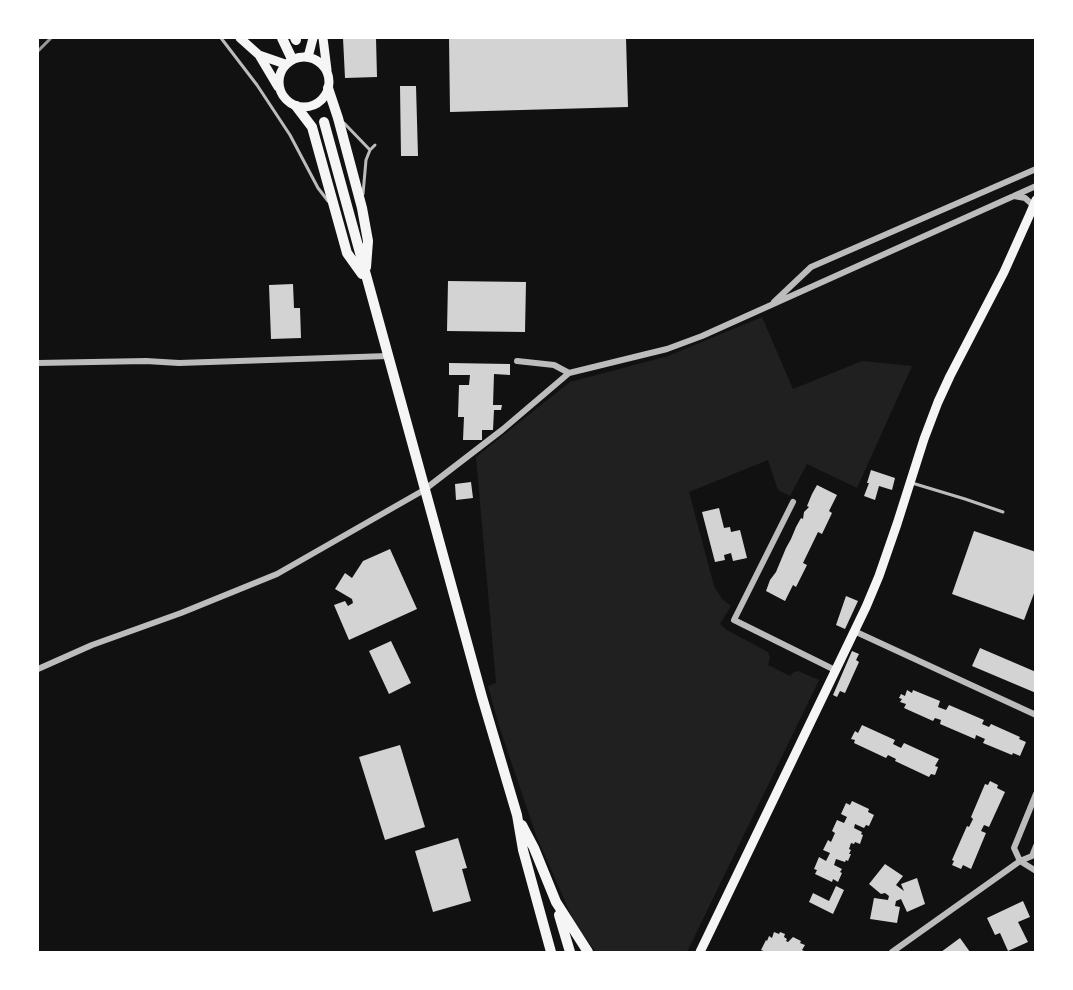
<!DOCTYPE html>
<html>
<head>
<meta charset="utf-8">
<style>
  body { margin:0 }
  #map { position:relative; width:1073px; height:990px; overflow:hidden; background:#111; font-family:"Space Grotesk",sans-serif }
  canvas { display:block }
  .frame { position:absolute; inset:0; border:39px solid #fff; pointer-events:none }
</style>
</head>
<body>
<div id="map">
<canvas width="1073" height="990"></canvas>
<div class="frame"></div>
</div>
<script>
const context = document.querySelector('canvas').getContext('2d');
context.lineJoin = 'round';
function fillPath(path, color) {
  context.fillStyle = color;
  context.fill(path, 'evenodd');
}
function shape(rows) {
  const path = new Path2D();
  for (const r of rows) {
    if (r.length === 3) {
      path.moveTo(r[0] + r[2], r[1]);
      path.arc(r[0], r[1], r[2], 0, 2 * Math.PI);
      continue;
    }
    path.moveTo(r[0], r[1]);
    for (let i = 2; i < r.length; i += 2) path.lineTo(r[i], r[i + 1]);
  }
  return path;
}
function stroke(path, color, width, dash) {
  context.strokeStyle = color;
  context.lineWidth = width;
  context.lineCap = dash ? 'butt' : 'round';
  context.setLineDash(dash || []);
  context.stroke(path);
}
fillPath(shape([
  [762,317,793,389,862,361,912,366,857,488,807,464,790,496,778,490,768,460,689,492,714,586,722,599,731,606,720,624,727,630,768,652,770,657,768,665,790,676,794,672,798,671,819,680,687,952,596,952,574,922,536,835,499,726,488,686,496,683,476,457,570,382,668,356]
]), '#202020');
fillPath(shape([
  [343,38,376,38,377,77,345,78],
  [449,38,626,38,628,107,450,112],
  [400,86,416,86,418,156,401,156],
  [448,281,526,282,525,332,447,331],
  [293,284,294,308,300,308,301,338,271,339,269,285],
  [449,363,510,364,510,375,494,374,493,405,502,405,501,410,494,410,493,430,482,430,482,440,463,440,464,417,458,417,459,385,469,385,470,375,449,375],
  [871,470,895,478,892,490,879,486,875,500,864,496,869,483,867,483],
  [471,482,473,498,456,500,455,484],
  [817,485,837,495,829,511,832,513,822,534,818,532,803,563,807,565,796,587,793,585,785,601,766,591,770,580,776,572,786,548,791,539,796,527,801,518,803,519,804,512,809,507,807,506,812,494],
  [719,508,724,528,730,527,731,532,740,530,747,558,733,561,731,553,724,555,725,560,715,562,702,512],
  [974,531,1036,552,1036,588,1024,620,952,594],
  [390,549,417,609,349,640,334,605,345,601,348,606,353,603,352,599,335,589,345,573,352,578,363,561],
  [846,596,858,601,845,629,836,625],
  [391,641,411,683,389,694,369,651],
  [980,648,1036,672,1036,693,972,666],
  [852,651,859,654,856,660,859,662,845,693,840,691,837,697,833,695],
  [907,690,912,693,913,690,940,701,938,707,946,710,949,705,984,720,982,724,989,727,991,724,1020,737,1019,739,1026,742,1020,756,1013,753,1012,755,983,743,985,739,976,735,975,739,940,724,941,720,935,718,933,721,904,708,906,704,900,702,902,699,899,698,901,694,905,696],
  [862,725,895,740,893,744,901,748,904,743,939,759,935,766,938,767,935,775,931,774,929,777,895,761,896,759,888,755,886,758,854,743,855,740,851,739,855,731,858,733],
  [400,745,425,827,385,840,359,757],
  [990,781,998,785,997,788,1005,792,989,827,984,825,981,831,986,833,971,869,963,865,961,869,952,865,954,861,952,860,967,826,969,827,973,819,971,817,985,784,988,785],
  [852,801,869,809,868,812,874,815,869,826,866,825,864,828,855,824,854,828,862,832,861,834,863,835,860,844,855,842,854,844,851,843,849,849,851,850,849,854,851,854,848,861,846,860,845,862,836,859,834,865,842,869,840,872,842,873,838,882,833,879,832,882,815,874,817,870,814,869,819,857,826,861,830,853,823,850,828,840,831,842,835,833,832,831,837,820,844,823,847,817,841,814,846,803,850,805],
  [458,838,467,868,462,869,471,901,433,912,415,851],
  [885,864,903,876,896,885,904,891,901,884,917,878,925,904,907,912,901,899,896,901,895,906,900,907,897,923,870,919,874,898,888,900,889,896,885,893,881,894,869,884],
  [836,886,844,890,833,914,809,902,813,893,829,901],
  [1023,901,1030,917,1018,922,1028,942,1008,951,1000,933,995,935,987,918],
  [774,932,779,934,780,932,785,934,784,937,787,939,786,941,788,942,793,937,801,941,800,943,805,945,802,950,806,952,766,952,761,950,766,940,767,941,769,936,772,938],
  [960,938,970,952,941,952]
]), '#d3d3d3');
stroke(shape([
  [221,38,257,85,290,135,318,188,328,201],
  [344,123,370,150],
  [363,194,366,160,370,150,375,145],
  [912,483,965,499,1003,512]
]), '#bcbcbc', 3);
stroke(shape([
  [1014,196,1025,198,1034,206],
  [774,302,811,267,1036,169],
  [517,361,554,365,569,373],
  [38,363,146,361,179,363,388,356],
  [793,502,734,620,835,670],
  [854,631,1036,715],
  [38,669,92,645,181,613,277,574,424,490,502,430,569,373,667,349,702,336,1036,186],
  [1036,794,1014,848,1020,861,1036,871],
  [892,952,1020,861,1032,856,1036,846]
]), '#bcbcbc', 6);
stroke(shape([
  [240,38,259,55,278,87],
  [323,38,327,70],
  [259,55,285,64],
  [304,82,25],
  [308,57,313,38],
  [700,952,866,607,879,576,897,524,924,439,938,402,950,376,1004,272,1030,214,1036,200]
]), '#f5f5f5', 9);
stroke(shape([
  [282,38,292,59],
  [295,38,296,40],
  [328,88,338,118,362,208,368,241,366,267],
  [296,106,312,127,347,253,362,274],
  [324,122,482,697,517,815,523,850,551,952],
  [522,825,534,848,556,902,588,952],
  [559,915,570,952]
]), '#f5f5f5', 10);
stroke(shape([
  [38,51,51,38]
]), '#9a9a9a', 3);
</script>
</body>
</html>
